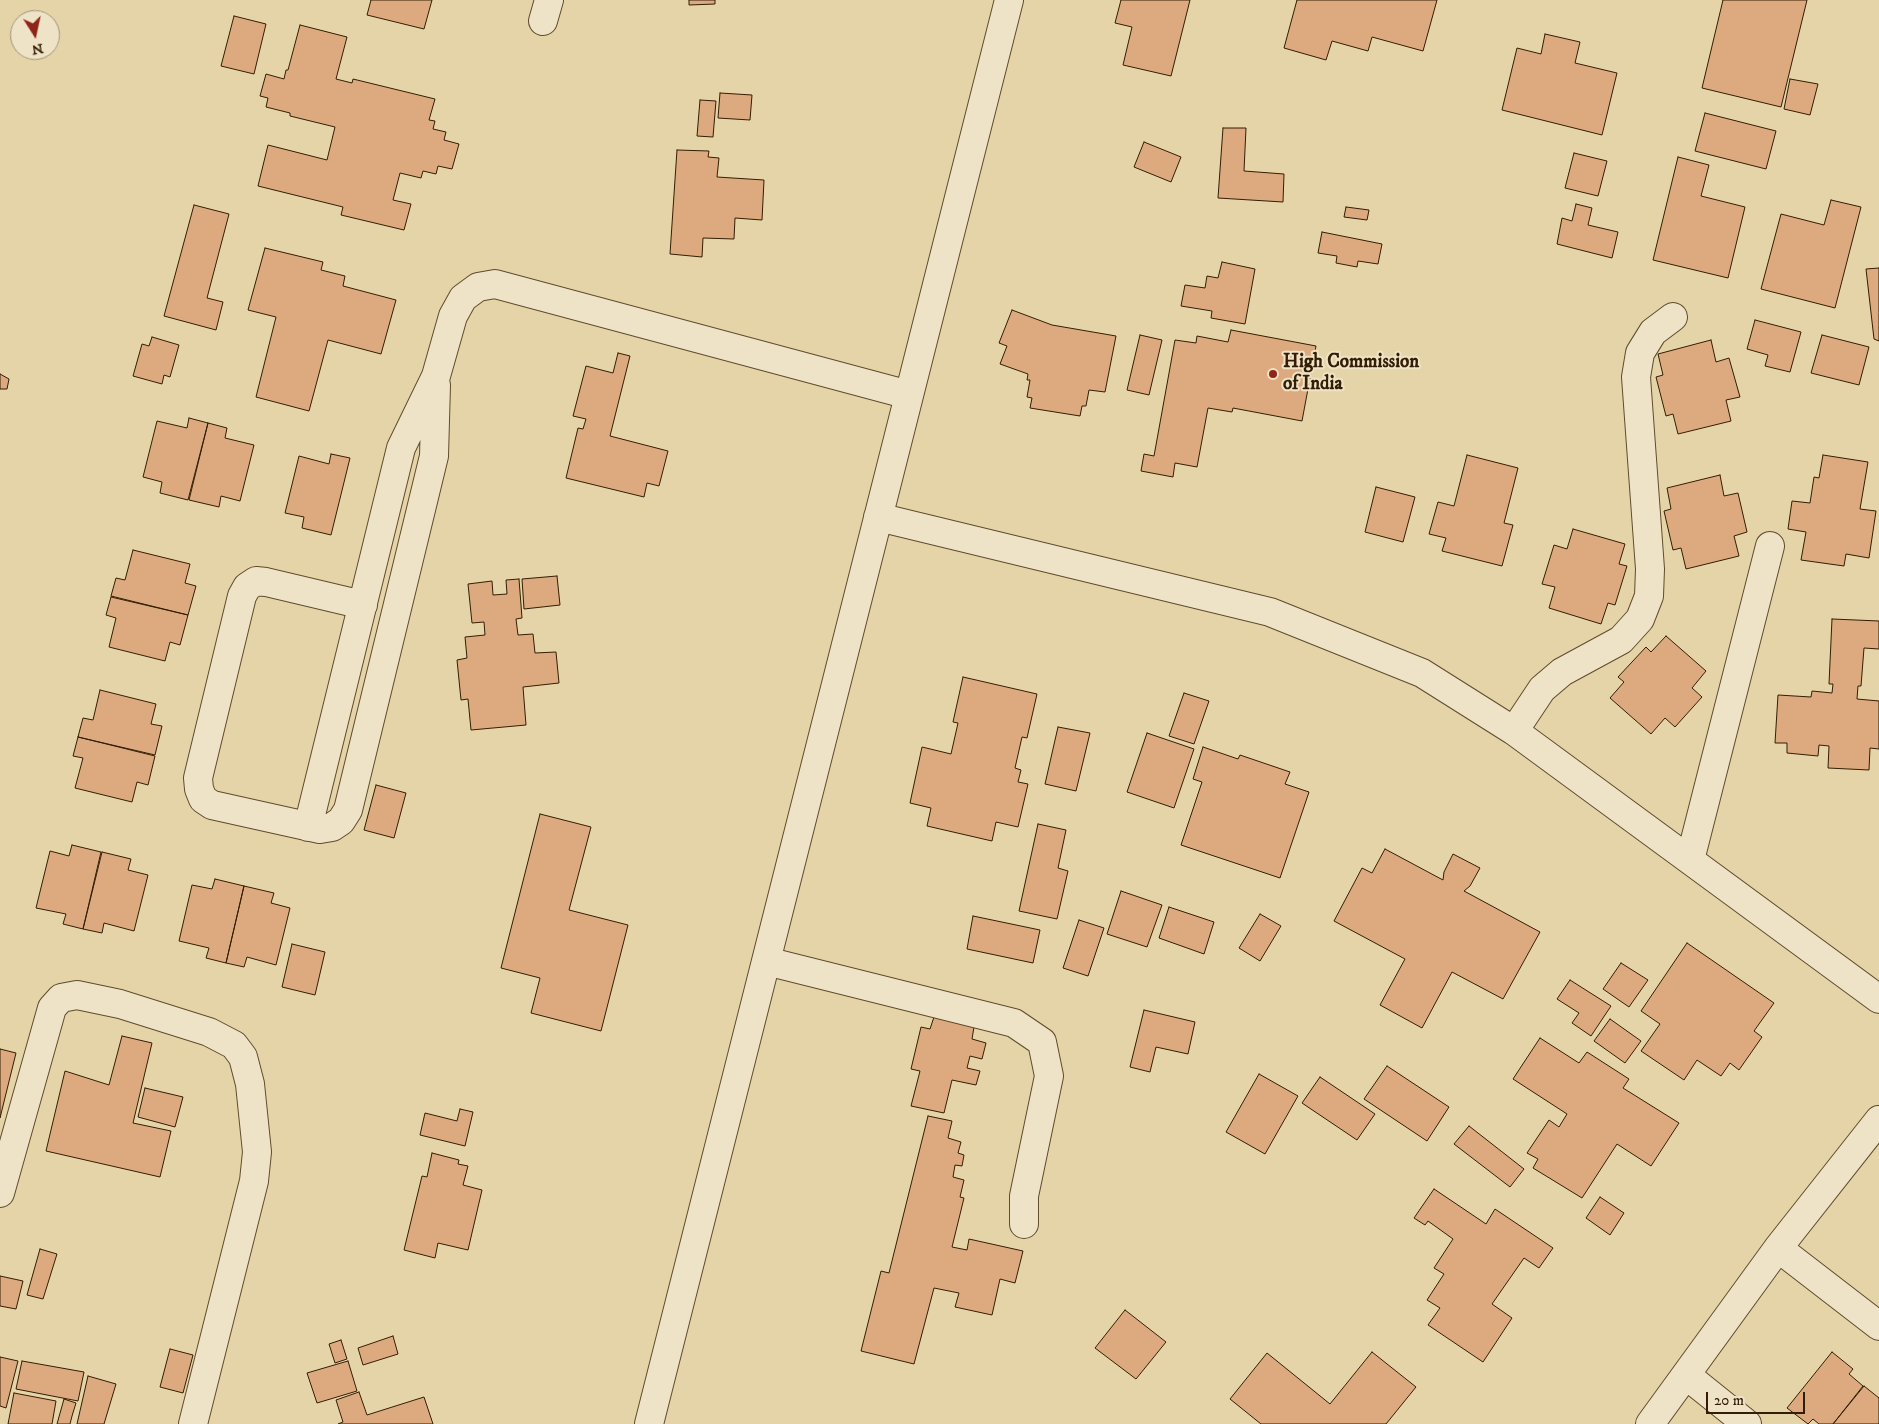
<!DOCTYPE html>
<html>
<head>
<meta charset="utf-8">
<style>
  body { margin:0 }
  #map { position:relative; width:1879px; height:1424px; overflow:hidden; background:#e5d4a7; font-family:"IM FELL DW Pica",serif }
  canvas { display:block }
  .north { position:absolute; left:10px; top:10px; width:50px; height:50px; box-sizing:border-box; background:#eee3c6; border:1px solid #a39478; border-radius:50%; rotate:170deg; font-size:14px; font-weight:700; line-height:20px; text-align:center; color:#331d04 }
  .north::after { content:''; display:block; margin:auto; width:18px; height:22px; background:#8f2418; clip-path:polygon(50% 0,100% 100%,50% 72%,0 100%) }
  .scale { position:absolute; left:1706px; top:1392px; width:99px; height:22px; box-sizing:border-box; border:2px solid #331d04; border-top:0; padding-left:6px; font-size:15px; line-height:18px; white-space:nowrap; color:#331d04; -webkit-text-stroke:4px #eee3c6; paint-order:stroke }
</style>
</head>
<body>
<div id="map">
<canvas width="1879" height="1424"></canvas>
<div class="north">N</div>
<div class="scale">20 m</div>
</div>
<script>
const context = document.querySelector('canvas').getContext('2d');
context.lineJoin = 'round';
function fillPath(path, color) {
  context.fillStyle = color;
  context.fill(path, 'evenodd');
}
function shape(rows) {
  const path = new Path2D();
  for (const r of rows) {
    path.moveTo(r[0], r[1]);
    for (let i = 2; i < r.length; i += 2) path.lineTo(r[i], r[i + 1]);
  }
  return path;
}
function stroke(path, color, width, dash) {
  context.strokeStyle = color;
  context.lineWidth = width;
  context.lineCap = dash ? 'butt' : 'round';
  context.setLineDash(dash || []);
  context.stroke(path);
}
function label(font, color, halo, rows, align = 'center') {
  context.font = font + ' "IM FELL DW Pica",serif';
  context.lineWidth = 4;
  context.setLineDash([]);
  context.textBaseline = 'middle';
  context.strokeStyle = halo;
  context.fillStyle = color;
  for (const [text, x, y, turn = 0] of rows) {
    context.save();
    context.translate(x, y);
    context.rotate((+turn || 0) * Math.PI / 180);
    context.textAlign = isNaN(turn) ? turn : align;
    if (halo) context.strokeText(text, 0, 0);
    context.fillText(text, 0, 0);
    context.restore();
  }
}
const building = shape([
  [371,0,432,0,424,29,367,15,371,0],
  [689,0,715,0,715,4,689,5,689,0],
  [1121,0,1190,0,1171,76,1123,65,1132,27,1115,23,1121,0],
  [1297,0,1437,0,1423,51,1372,37,1368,51,1332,41,1326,60,1284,48,1297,0],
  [1723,0,1807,0,1781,107,1702,88,1723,0],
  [234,16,266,24,254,74,221,66,234,16],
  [300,25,347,37,336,79,352,83,353,79,435,99,429,120,435,121,433,129,446,132,444,140,459,144,452,169,438,166,436,174,423,171,421,178,400,173,393,200,411,204,404,230,341,215,343,207,258,186,268,145,327,160,335,127,290,116,290,113,266,107,268,98,260,96,266,74,284,79,286,70,288,70,300,25],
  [1545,34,1580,42,1575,63,1617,73,1602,135,1502,110,1517,48,1541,54,1545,34],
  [1790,79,1818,84,1810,115,1784,109,1790,79],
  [720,93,752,95,750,120,718,118,720,93],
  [700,100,716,101,713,137,697,136,700,100],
  [1705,113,1776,131,1766,169,1695,151,1705,113],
  [1223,128,1246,128,1244,171,1284,174,1283,202,1218,198,1223,128],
  [1144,142,1181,157,1171,182,1134,167,1144,142],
  [677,150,709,151,708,157,719,158,717,177,764,180,762,220,735,218,734,239,703,238,702,257,670,254,677,150],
  [1574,153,1607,161,1598,196,1565,188,1574,153],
  [1678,157,1709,165,1701,196,1745,207,1728,278,1653,260,1678,157],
  [1831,200,1861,207,1835,308,1761,289,1781,214,1824,225,1831,200],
  [1576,204,1592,208,1588,225,1618,232,1612,258,1557,244,1562,218,1572,221,1576,204],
  [194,205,229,214,207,298,223,302,216,330,164,316,194,205],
  [1346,207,1369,210,1367,220,1344,217,1346,207],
  [1322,232,1382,244,1378,264,1358,261,1357,267,1336,263,1337,256,1318,253,1322,232],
  [265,248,323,262,321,270,345,276,343,286,396,300,381,354,328,340,309,411,256,397,276,317,248,310,265,248],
  [1222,262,1255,269,1245,324,1211,318,1212,311,1181,306,1185,285,1205,288,1207,276,1218,278,1222,262],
  [1879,268,1879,341,1874,339,1866,269,1879,268],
  [1012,310,1052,325,1116,336,1105,392,1089,390,1086,406,1082,406,1080,416,1030,408,1032,398,1027,397,1030,380,1027,380,1028,374,1000,364,1007,346,999,343,1012,310],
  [1755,320,1801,332,1790,372,1765,366,1768,355,1747,349,1755,320],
  [1231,330,1316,346,1302,421,1233,408,1232,412,1208,408,1197,467,1175,463,1173,477,1141,471,1144,454,1154,456,1175,340,1196,343,1197,336,1228,342,1231,330],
  [1140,335,1162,340,1149,395,1127,390,1140,335],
  [1822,335,1869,347,1859,385,1811,373,1822,335],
  [152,337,179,345,170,377,164,375,162,384,133,376,142,344,149,346,152,337],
  [1711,340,1716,362,1729,358,1740,397,1726,400,1731,421,1678,434,1673,414,1666,416,1656,377,1663,375,1658,354,1711,340],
  [618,353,630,356,610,436,668,451,659,486,647,483,644,497,566,478,578,428,583,429,586,419,573,416,586,366,613,373,618,353],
  [0,374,9,379,7,389,0,389,0,374],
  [189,418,208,423,188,500,160,493,162,482,143,477,157,421,187,428,189,418],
  [208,423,227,428,225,438,254,445,240,501,221,496,219,507,189,500,208,423],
  [331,454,350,458,331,535,302,528,304,517,285,513,299,456,329,464,331,454],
  [1467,455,1518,468,1504,523,1513,525,1502,566,1442,551,1446,538,1429,534,1438,502,1454,506,1467,455],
  [1823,455,1868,462,1860,509,1876,511,1869,558,1846,554,1844,566,1801,560,1806,532,1788,529,1792,501,1810,503,1814,477,1819,478,1823,455],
  [1720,475,1724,496,1738,493,1747,532,1734,536,1739,556,1686,569,1681,548,1673,550,1664,511,1671,509,1667,488,1720,475],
  [1376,487,1415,497,1403,542,1365,532,1376,487],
  [1573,529,1625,544,1619,564,1627,566,1615,605,1608,603,1601,624,1549,608,1555,587,1542,584,1554,545,1567,549,1573,529],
  [133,550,190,564,185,583,196,586,188,615,111,596,116,578,125,580,133,550],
  [557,576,560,605,524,609,522,579,557,576],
  [519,579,522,618,516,619,518,635,533,634,535,653,556,652,559,683,523,687,526,725,471,730,468,699,461,700,457,660,467,658,465,637,485,635,484,622,472,623,468,584,492,581,493,595,507,594,506,580,519,579],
  [111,597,188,615,180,645,170,642,165,661,109,647,116,618,106,615,111,597],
  [1832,619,1879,621,1879,649,1864,648,1861,686,1858,686,1857,699,1879,701,1879,749,1870,748,1869,770,1828,768,1829,746,1819,745,1818,756,1787,753,1787,743,1775,743,1778,695,1811,697,1812,691,1832,693,1833,684,1829,684,1832,619],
  [1666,636,1706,671,1692,688,1702,697,1675,727,1665,718,1651,734,1610,698,1624,682,1618,677,1646,647,1651,652,1666,636],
  [963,677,1037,694,1027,738,1022,737,1015,768,1021,770,1018,782,1028,784,1018,827,996,822,992,841,927,826,931,808,910,803,922,747,951,754,958,723,953,722,963,677],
  [100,690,156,704,151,724,162,726,155,755,78,737,83,718,93,720,100,690],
  [1184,693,1209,701,1194,744,1169,736,1184,693],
  [1058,727,1090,733,1076,791,1045,784,1058,727],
  [1147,733,1194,749,1174,808,1127,792,1147,733],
  [78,737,155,756,148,785,137,782,132,802,75,788,83,758,73,756,78,737],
  [1203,747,1238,759,1240,755,1290,772,1285,784,1309,792,1280,878,1181,845,1202,782,1193,779,1203,747],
  [376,785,406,793,394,838,364,830,376,785],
  [540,814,591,827,569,910,628,925,601,1031,531,1013,540,978,501,968,540,814],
  [1038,824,1066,830,1058,868,1068,871,1057,919,1019,911,1038,824],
  [72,845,101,852,83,929,63,924,66,914,36,908,50,851,69,856,72,845],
  [1385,849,1443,880,1444,872,1453,854,1480,868,1470,886,1464,891,1540,932,1503,999,1452,972,1422,1028,1380,1005,1405,959,1334,921,1362,868,1372,873,1385,849],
  [102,852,131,859,128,870,148,875,134,931,104,923,102,933,83,929,102,852],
  [215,879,244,886,226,963,206,958,209,948,179,941,192,885,212,889,215,879],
  [244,886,274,893,271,903,290,908,276,965,247,957,244,967,226,963,244,886],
  [1121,891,1162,905,1147,947,1107,934,1121,891],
  [1169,907,1214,922,1204,954,1159,938,1169,907],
  [1260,914,1281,926,1260,961,1239,948,1260,914],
  [973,916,1040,930,1033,963,967,949,973,916],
  [1079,920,1104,928,1088,976,1063,968,1079,920],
  [1687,943,1774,1003,1754,1031,1762,1037,1739,1070,1730,1063,1721,1076,1697,1060,1684,1080,1641,1051,1660,1024,1641,1011,1687,943],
  [292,944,325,952,315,995,282,987,292,944],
  [1621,963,1648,980,1629,1007,1603,989,1621,963],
  [1570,980,1611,1006,1591,1036,1572,1023,1579,1013,1557,999,1570,980],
  [1144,1010,1195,1022,1188,1054,1156,1047,1150,1072,1130,1067,1144,1010],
  [934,1017,974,1027,972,1039,986,1043,982,1059,970,1056,967,1068,980,1071,976,1085,952,1080,944,1113,911,1106,920,1071,911,1069,921,1027,930,1029,934,1017],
  [1610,1019,1641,1041,1625,1063,1594,1041,1610,1019],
  [122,1036,152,1043,133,1123,171,1131,160,1177,46,1151,65,1071,109,1085,122,1036],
  [1540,1038,1579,1063,1587,1052,1629,1079,1623,1088,1679,1123,1651,1166,1617,1144,1582,1198,1533,1168,1538,1159,1527,1153,1549,1120,1559,1127,1567,1114,1513,1079,1540,1038],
  [0,1049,16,1053,0,1118,0,1049],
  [1387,1066,1449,1107,1427,1141,1364,1099,1387,1066],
  [1259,1074,1298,1096,1265,1154,1226,1132,1259,1074],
  [1320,1077,1375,1114,1357,1140,1302,1103,1320,1077],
  [145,1088,183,1097,175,1127,138,1117,145,1088],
  [460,1109,473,1112,465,1146,420,1135,425,1113,457,1121,460,1109],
  [928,1116,952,1121,948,1138,961,1142,958,1153,964,1155,962,1166,955,1165,953,1177,964,1180,960,1197,964,1198,952,1247,967,1250,969,1239,1023,1251,1015,1283,1000,1279,992,1315,955,1307,959,1293,934,1288,914,1364,861,1351,881,1271,889,1273,928,1116],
  [1469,1126,1524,1169,1510,1187,1454,1144,1469,1126],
  [432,1153,459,1160,458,1164,468,1166,463,1185,482,1190,468,1250,438,1243,435,1258,404,1250,422,1176,427,1177,432,1153],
  [1434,1189,1486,1224,1495,1209,1553,1248,1539,1268,1524,1258,1492,1304,1512,1318,1483,1362,1428,1325,1440,1308,1427,1300,1444,1274,1434,1268,1453,1239,1428,1221,1425,1225,1414,1218,1434,1189],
  [1600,1197,1624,1213,1610,1235,1586,1218,1600,1197],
  [40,1249,57,1254,43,1299,27,1295,40,1249],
  [0,1276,23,1281,16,1309,0,1306,0,1276],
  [1125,1310,1166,1342,1136,1379,1095,1348,1125,1310],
  [393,1336,398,1354,363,1365,358,1348,393,1336],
  [341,1340,347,1359,335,1363,329,1344,341,1340],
  [170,1349,193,1355,183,1393,160,1387,170,1349],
  [1372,1352,1416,1387,1386,1424,1261,1424,1230,1399,1267,1353,1330,1404,1372,1352],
  [1832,1352,1853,1369,1849,1374,1863,1386,1833,1424,1819,1424,1813,1419,1808,1424,1787,1408,1832,1352],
  [0,1357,18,1361,6,1408,0,1406,0,1357],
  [22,1361,84,1372,78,1401,16,1389,22,1361],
  [348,1361,357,1391,317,1403,307,1373,348,1361],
  [88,1376,116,1384,104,1424,77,1424,88,1376],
  [1864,1386,1879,1398,1879,1424,1833,1424,1864,1386],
  [359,1392,367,1415,424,1397,433,1424,338,1424,343,1422,336,1400,359,1392],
  [14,1393,56,1401,52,1424,8,1424,14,1393],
  [64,1399,76,1403,72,1416,70,1424,57,1424,64,1399]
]);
fillPath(building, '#dcaa7e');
stroke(building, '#331d04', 1);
const minor = shape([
  [543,21,549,0],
  [878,517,1270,612,1422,673,1514,731,1879,999],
  [363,605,266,582,256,581,247,587,242,596,198,778,199,789,203,799,212,805,320,829,332,827,341,821,348,810,434,456,436,385],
  [1514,731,1542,689,1562,672,1621,640,1640,619,1649,596,1650,569,1636,377,1640,353,1653,332,1673,317],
  [308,827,401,448,436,376,453,316,463,298,478,287,495,284,909,395],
  [1690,860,1770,546],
  [766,961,1014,1023,1042,1042,1049,1076,1024,1196,1024,1224],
  [0,1193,52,1008,61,998,77,995,120,1004,209,1032,234,1045,243,1057,250,1084,257,1152,254,1181,193,1424],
  [1778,1248,1879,1326],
  [1686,1375,1747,1424],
  [649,1424,1009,0],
  [1650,1424,1778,1248,1879,1120]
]);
stroke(minor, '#604b2d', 30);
stroke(minor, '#eee3c6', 28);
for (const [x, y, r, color] of [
  [1273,374,5,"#8f2418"]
]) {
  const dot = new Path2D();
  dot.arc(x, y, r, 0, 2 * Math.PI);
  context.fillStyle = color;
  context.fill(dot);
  stroke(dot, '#eee3c6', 2);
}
label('bold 19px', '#331d04', '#eee3c6', [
  ["High Commission",1283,363],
  ["of India",1283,385]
], 'left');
</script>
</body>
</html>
